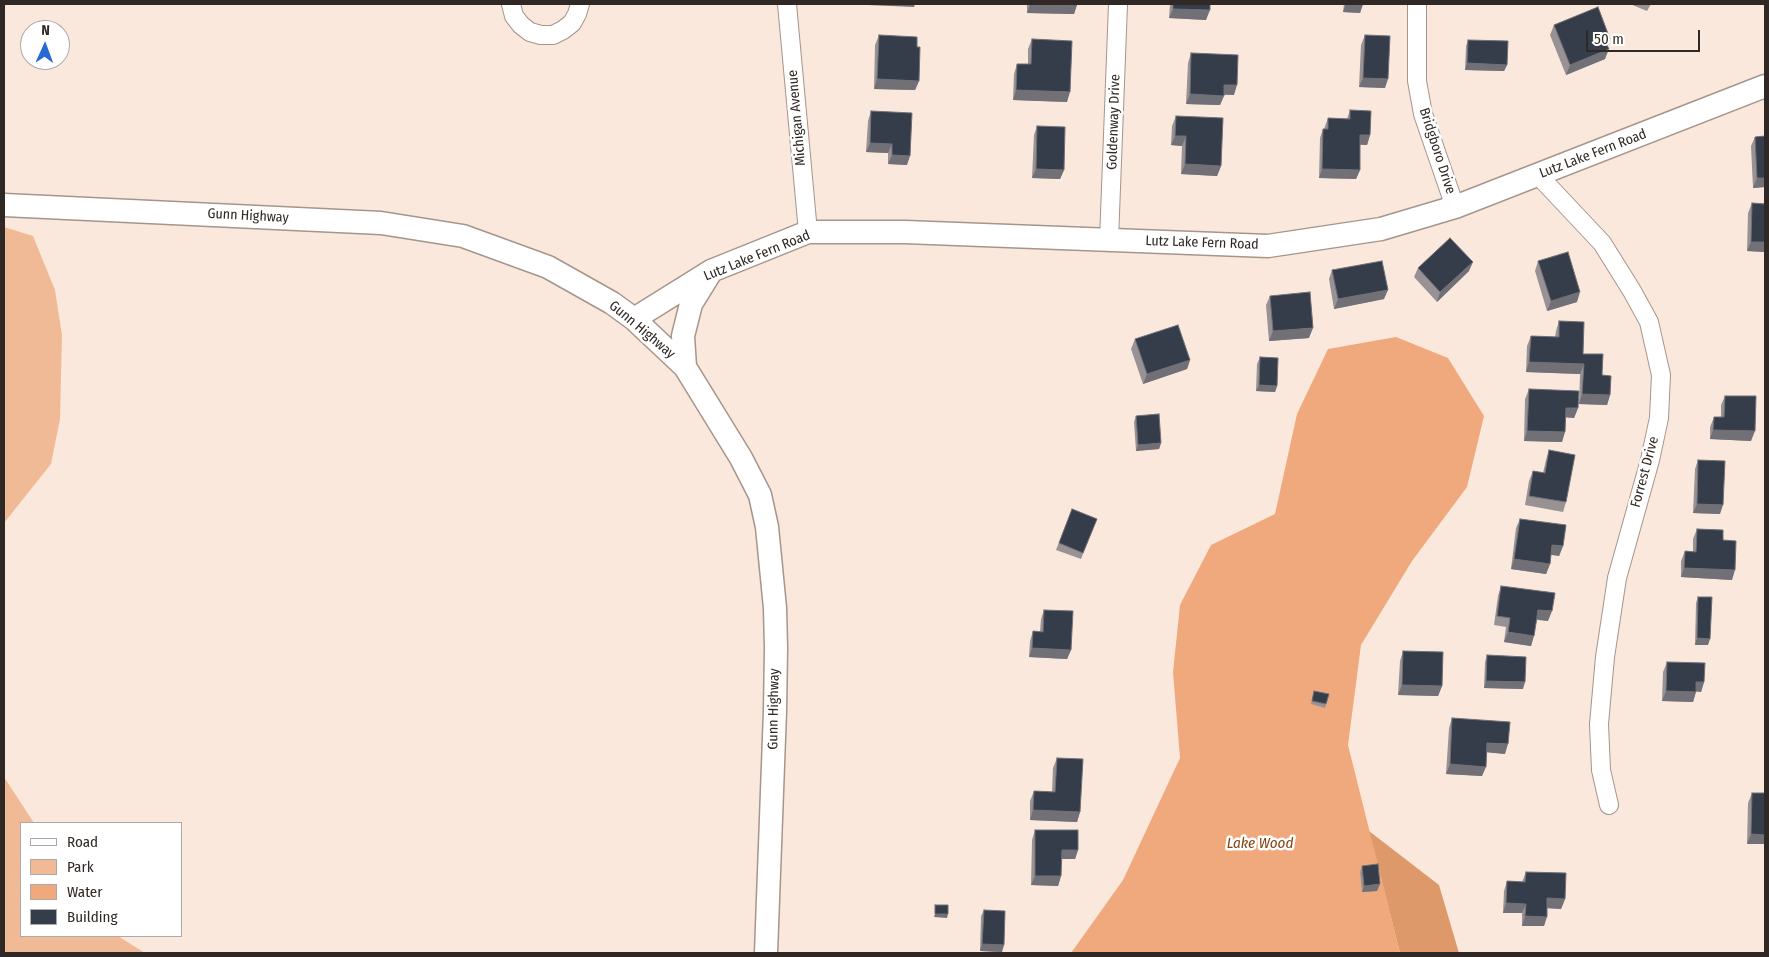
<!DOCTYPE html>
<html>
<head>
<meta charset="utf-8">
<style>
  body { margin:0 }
  #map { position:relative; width:1769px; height:957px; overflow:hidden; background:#fbe8dd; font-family:"Fira Sans Condensed",sans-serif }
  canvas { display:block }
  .frame { position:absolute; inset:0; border:5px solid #2f2824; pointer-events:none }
  .legend { position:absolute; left:20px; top:822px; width:162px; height:115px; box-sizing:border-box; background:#fff; border:1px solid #aca9a7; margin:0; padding:6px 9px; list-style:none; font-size:15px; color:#2f2824 }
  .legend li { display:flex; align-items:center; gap:10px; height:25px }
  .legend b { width:25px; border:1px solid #aca9a7 }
  .north { position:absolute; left:20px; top:20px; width:50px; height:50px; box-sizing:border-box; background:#fff; border:1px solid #aca9a7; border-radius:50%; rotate:2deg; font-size:14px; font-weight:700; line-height:20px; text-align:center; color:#2f2824 }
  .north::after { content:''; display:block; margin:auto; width:18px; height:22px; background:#276ad6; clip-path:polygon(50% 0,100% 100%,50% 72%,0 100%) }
  .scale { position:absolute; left:1586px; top:30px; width:114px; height:22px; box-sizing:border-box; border:2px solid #2f2824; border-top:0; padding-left:6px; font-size:15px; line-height:18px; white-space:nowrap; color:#2f2824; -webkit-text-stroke:4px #fff; paint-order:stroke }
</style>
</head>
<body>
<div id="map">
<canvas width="1769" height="957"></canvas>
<div class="frame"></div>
<ul class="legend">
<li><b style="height:6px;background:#fff"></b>Road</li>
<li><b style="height:14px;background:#f1ba97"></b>Park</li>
<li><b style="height:14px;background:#f0a97c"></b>Water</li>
<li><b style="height:14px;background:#353d4a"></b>Building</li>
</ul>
<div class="north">N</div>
<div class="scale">50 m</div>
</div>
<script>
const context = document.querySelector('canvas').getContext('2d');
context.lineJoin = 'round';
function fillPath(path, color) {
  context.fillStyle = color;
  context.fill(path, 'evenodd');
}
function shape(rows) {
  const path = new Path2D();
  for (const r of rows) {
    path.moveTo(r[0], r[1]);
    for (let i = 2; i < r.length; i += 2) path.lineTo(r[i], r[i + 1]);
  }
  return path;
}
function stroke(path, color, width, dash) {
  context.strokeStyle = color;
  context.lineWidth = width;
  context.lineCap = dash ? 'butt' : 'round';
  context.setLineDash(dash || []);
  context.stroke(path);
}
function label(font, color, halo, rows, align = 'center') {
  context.font = font + ' "Fira Sans Condensed",sans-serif';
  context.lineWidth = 5;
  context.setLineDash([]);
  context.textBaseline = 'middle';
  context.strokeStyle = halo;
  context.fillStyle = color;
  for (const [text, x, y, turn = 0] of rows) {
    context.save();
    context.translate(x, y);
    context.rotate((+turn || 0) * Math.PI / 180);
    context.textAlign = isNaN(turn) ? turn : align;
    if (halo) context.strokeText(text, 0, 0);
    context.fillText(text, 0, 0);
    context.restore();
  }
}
fillPath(shape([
  [4,227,33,236,55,290,62,335,60,419,51,464,4,523],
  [4,777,34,823,21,823,21,936,118,936,145,953,4,953]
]), '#f1ba97');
fillPath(shape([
  [1369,831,1439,885,1459,953,1400,953]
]), '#de996b');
fillPath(shape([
  [1396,337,1448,358,1484,416,1467,487,1412,561,1361,645,1348,745,1400,953,1071,953,1123,880,1180,758,1173,672,1180,605,1211,545,1275,514,1297,414,1328,349]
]), '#f0a97c');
const minor = shape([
  [511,4,514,16,521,25,530,32,541,35,553,35,563,30,572,23,577,14,580,4],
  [787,4,808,232],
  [1417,4,1417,81,1423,114,1455,207],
  [1538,175,1602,243,1632,291,1649,322,1661,375,1659,418,1650,460,1617,578,1605,657,1599,724,1601,770,1609,805],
  [1109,240,1118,4]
]);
const major = shape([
  [4,205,381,223,463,236,548,267,612,303,634,319,685,367,741,458,760,495,767,527,775,608,776,648,775,711,766,953],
  [634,319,711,271,808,232,905,232,1268,246,1381,229,1455,207,1765,86],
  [685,367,683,336,691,304,709,275]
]);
stroke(minor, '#a6958a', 20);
stroke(major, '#a6958a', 25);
stroke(minor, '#fff', 18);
stroke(major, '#fff', 22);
fillPath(shape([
  [1027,4,1077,4,1074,14,1027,13],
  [1170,4,1210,4,1206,20,1169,18],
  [1344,4,1363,4,1360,13,1343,12],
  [1630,4,1651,4,1647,11],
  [1554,25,1608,46,1605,59,1566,75,1550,35],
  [879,35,917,47,919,81,915,90,874,89,875,45],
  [1365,35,1385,88,1359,87,1361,45],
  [1032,39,1067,102,1013,100,1014,74,1017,64,1028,64,1028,49],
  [1468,40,1507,65,1504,71,1465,70,1466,46],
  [1191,53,1234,95,1224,95,1220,105,1186,104,1188,63],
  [1350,110,1370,135,1367,145,1360,145,1360,170,1356,179,1319,178,1320,138,1323,129,1324,129,1328,118,1347,119],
  [871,111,907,165,888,164,888,153,866,152,868,121],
  [1176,116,1221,166,1217,176,1181,174,1182,146,1171,145,1172,126],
  [1037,126,1064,170,1060,179,1032,178,1034,135],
  [1765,136,1765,187,1753,188,1751,146,1755,137],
  [1752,203,1765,204,1765,252,1747,251,1748,213],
  [1538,261,1577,302,1547,311,1535,271],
  [1418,268,1469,271,1437,302,1414,277],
  [1332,270,1384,299,1334,309,1329,279],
  [1270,296,1309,338,1269,341,1266,305],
  [1559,321,1583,354,1602,375,1610,395,1607,405,1579,404,1580,374,1526,372,1527,346,1531,336,1555,337,1556,331],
  [1135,339,1190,360,1187,369,1143,384,1131,349],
  [1260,357,1277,386,1275,392,1256,391,1257,364],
  [1529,389,1578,408,1574,418,1566,417,1562,442,1524,441,1525,399],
  [1725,396,1751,441,1710,439,1710,427,1714,417,1721,417,1721,405],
  [1136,416,1161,443,1159,449,1136,451,1134,422],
  [1549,450,1566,502,1563,512,1525,505,1529,481,1533,471,1543,473,1546,460],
  [1698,460,1720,514,1693,513,1695,469],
  [1072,509,1097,519,1081,559,1056,550],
  [1520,519,1563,546,1559,556,1551,555,1550,564,1546,574,1511,569,1516,528],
  [1697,529,1723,540,1732,580,1681,577,1681,561,1685,551,1693,552,1693,539],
  [1501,586,1548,621,1537,620,1531,646,1504,642,1506,627,1494,625,1498,596],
  [1698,597,1708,645,1695,645,1696,603],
  [1044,610,1071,650,1067,659,1029,657,1030,641,1033,631,1040,632,1041,619],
  [1403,651,1442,686,1438,696,1398,695,1400,661],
  [1487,655,1523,689,1484,688,1485,662],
  [1667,662,1704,682,1701,692,1696,691,1693,702,1662,701,1663,672],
  [1313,694,1329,694,1325,708,1311,704],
  [1452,718,1505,754,1487,752,1482,776,1446,774,1449,728],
  [1057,758,1080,812,1077,822,1030,820,1030,801,1034,791,1052,792,1053,768],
  [1752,793,1765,793,1765,844,1747,844,1748,803],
  [1035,830,1078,850,1075,859,1061,859,1061,876,1058,886,1031,885,1032,840],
  [1362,866,1377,891,1362,892,1360,872],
  [1526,872,1565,899,1561,909,1547,908,1544,926,1522,926,1522,913,1503,913,1504,891,1507,881,1522,882],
  [984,910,1002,952,980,951,981,916]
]), '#989294');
fillPath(shape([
  [868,4,915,4,914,7,868,5],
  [1030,4,1052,4,1077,5,1074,14,1027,13],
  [1346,4,1363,4,1360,13,1343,12],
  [1173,9,1210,10,1206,20,1169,18],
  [1610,39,1607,48,1605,41],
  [1609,49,1605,59,1566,75,1570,65],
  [1467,63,1507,65,1504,71,1465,70],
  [1363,78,1388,79,1385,88,1359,87],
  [877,79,919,81,915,90,874,89],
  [1224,85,1237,85,1234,95,1221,94],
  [1016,90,1070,92,1067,102,1013,100],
  [1190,94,1224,96,1220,105,1186,104],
  [1360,135,1370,135,1367,145,1357,144],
  [1175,136,1186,136,1182,146,1171,145],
  [870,143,892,144,888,153,866,152],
  [892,155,910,156,907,165,888,164],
  [1185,164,1221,166,1217,176,1181,174],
  [1036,169,1064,170,1060,179,1032,178],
  [1322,169,1360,170,1356,179,1319,178],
  [1757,178,1765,178,1765,187,1753,188],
  [1751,242,1765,242,1765,252,1747,251],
  [1473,262,1469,271,1437,302,1440,292],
  [1388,290,1384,299,1334,309,1338,299],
  [1580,292,1577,302,1547,311,1551,301],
  [1313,328,1309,338,1269,341,1273,331],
  [1190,360,1187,369,1143,384,1147,374],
  [1529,362,1584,364,1580,374,1526,372],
  [1259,385,1277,386,1275,392,1256,391],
  [1582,394,1610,395,1607,405,1579,404],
  [1566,408,1578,408,1574,418,1562,417],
  [1713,430,1755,431,1751,441,1710,439],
  [1527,431,1565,432,1562,442,1524,441],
  [1161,443,1159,449,1136,451,1138,445],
  [1697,504,1723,505,1720,514,1693,513],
  [1552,545,1563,546,1559,556,1549,554],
  [1514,559,1550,564,1546,574,1511,569],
  [1684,568,1735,570,1732,580,1681,577],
  [1538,610,1552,611,1548,621,1535,619],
  [1508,632,1534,636,1531,646,1504,642],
  [1697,638,1710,639,1708,645,1695,645],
  [1032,648,1071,650,1067,659,1029,657],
  [1486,681,1525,682,1523,689,1484,688],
  [1696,682,1704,682,1701,692,1693,691],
  [1402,685,1442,686,1438,696,1398,695],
  [1666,691,1696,692,1693,702,1662,701],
  [1487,743,1508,744,1505,754,1484,752],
  [1450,764,1486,767,1482,776,1446,774],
  [1033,810,1080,812,1077,822,1030,820],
  [1751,834,1765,835,1765,844,1747,844],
  [1062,850,1078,850,1075,859,1058,859],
  [1035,876,1061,876,1058,886,1031,885],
  [1380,884,1377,891,1362,892,1364,886],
  [1547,898,1565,899,1561,909,1544,908],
  [1506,903,1526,904,1522,913,1503,913],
  [935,914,948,914,947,918,934,917],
  [1525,916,1547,917,1544,926,1522,926],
  [982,944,1004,945,1002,952,980,951]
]), '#707076');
const building = shape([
  [1052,4,1077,4,1077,5,1052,4],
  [1173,4,1210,4,1210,10,1173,9,1173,4],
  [1598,7,1610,39,1605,41,1609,49,1570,65,1554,25,1598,7],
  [879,35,917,37,917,47,920,47,919,81,877,79,879,35],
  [1365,35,1390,36,1388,79,1363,78,1365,35],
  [1032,39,1072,41,1070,92,1016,90,1017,64,1031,64,1032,39],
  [1468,40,1508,41,1507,65,1467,63,1468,40],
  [1191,53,1238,55,1237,85,1224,85,1224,96,1190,94,1191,53],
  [1350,110,1371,111,1370,135,1360,135,1360,170,1322,169,1323,129,1328,129,1328,118,1350,119,1350,110],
  [871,111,912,113,910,156,892,155,892,144,870,143,871,111],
  [1176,116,1223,118,1221,166,1185,164,1186,136,1175,136,1176,116],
  [1037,126,1065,127,1064,170,1036,169,1037,126],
  [1765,136,1765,178,1757,178,1755,137,1765,136],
  [1752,203,1765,204,1765,242,1751,242,1752,203],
  [1450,238,1473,262,1440,292,1418,268,1450,238],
  [1568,252,1580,292,1551,301,1538,261,1568,252],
  [1382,261,1388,290,1338,299,1332,270,1382,261],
  [1310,292,1313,328,1273,331,1270,296,1310,292],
  [1559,321,1584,322,1583,354,1603,354,1602,375,1611,376,1610,395,1582,394,1584,364,1529,362,1531,336,1559,337,1559,321],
  [1178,325,1190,360,1147,374,1135,339,1178,325],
  [1260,357,1278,358,1277,386,1259,385,1260,357],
  [1529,389,1579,391,1578,408,1566,408,1565,432,1527,431,1529,389],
  [1725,396,1756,396,1755,431,1713,430,1714,417,1724,417,1725,396],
  [1159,414,1161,443,1138,445,1136,416,1159,414],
  [1549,450,1575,455,1566,502,1529,496,1533,471,1545,473,1549,450],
  [1698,460,1725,461,1723,505,1697,504,1698,460],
  [1072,509,1097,519,1083,553,1059,543,1072,509],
  [1520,519,1566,525,1563,546,1552,545,1550,564,1514,559,1520,519],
  [1697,529,1723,530,1723,540,1736,541,1735,570,1684,568,1685,551,1696,552,1697,529],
  [1501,586,1555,593,1552,611,1538,610,1534,636,1508,632,1510,618,1497,616,1501,586],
  [1698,597,1712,597,1710,639,1697,638,1698,597],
  [1044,610,1073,611,1071,650,1032,648,1033,631,1043,632,1044,610],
  [1403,651,1443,652,1442,686,1402,685,1403,651],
  [1487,655,1526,657,1525,682,1486,681,1487,655],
  [1667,662,1705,663,1704,682,1696,682,1696,692,1666,691,1667,662],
  [1314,691,1329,694,1326,704,1312,701,1314,691],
  [1452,718,1510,722,1508,744,1487,743,1486,767,1450,764,1452,718],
  [1057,758,1083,759,1080,812,1033,810,1034,791,1055,792,1057,758],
  [1752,793,1765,793,1765,835,1751,834,1752,793],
  [1035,830,1078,830,1078,850,1062,850,1061,876,1035,876,1035,830],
  [1378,864,1380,884,1364,886,1362,866,1378,864],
  [1526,872,1566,873,1565,899,1547,898,1547,917,1525,916,1526,904,1506,903,1507,881,1525,882,1526,872],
  [935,905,948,905,948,914,935,914,935,905],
  [984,910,1005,911,1004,945,982,944,984,910]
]);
fillPath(building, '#353d4a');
stroke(building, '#707076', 1);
label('14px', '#2f2824', '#fff', [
  ["Michigan Avenue",797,118,-95],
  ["Goldenway Drive",1114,122,-88],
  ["Bridgboro Drive",1437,151,72],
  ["Lutz Lake Fern Road",1593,154,-21],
  ["Gunn Highway",248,216,3],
  ["Lutz Lake Fern Road",1202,243,2],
  ["Lutz Lake Fern Road",757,256,-22],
  ["Gunn Highway",642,330,40],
  ["Forrest Drive",1645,472,-75],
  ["Gunn Highway",774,709,-89]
]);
label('italic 15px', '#83430f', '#fff', [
  ["Lake Wood",1260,844]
]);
</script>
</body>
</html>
